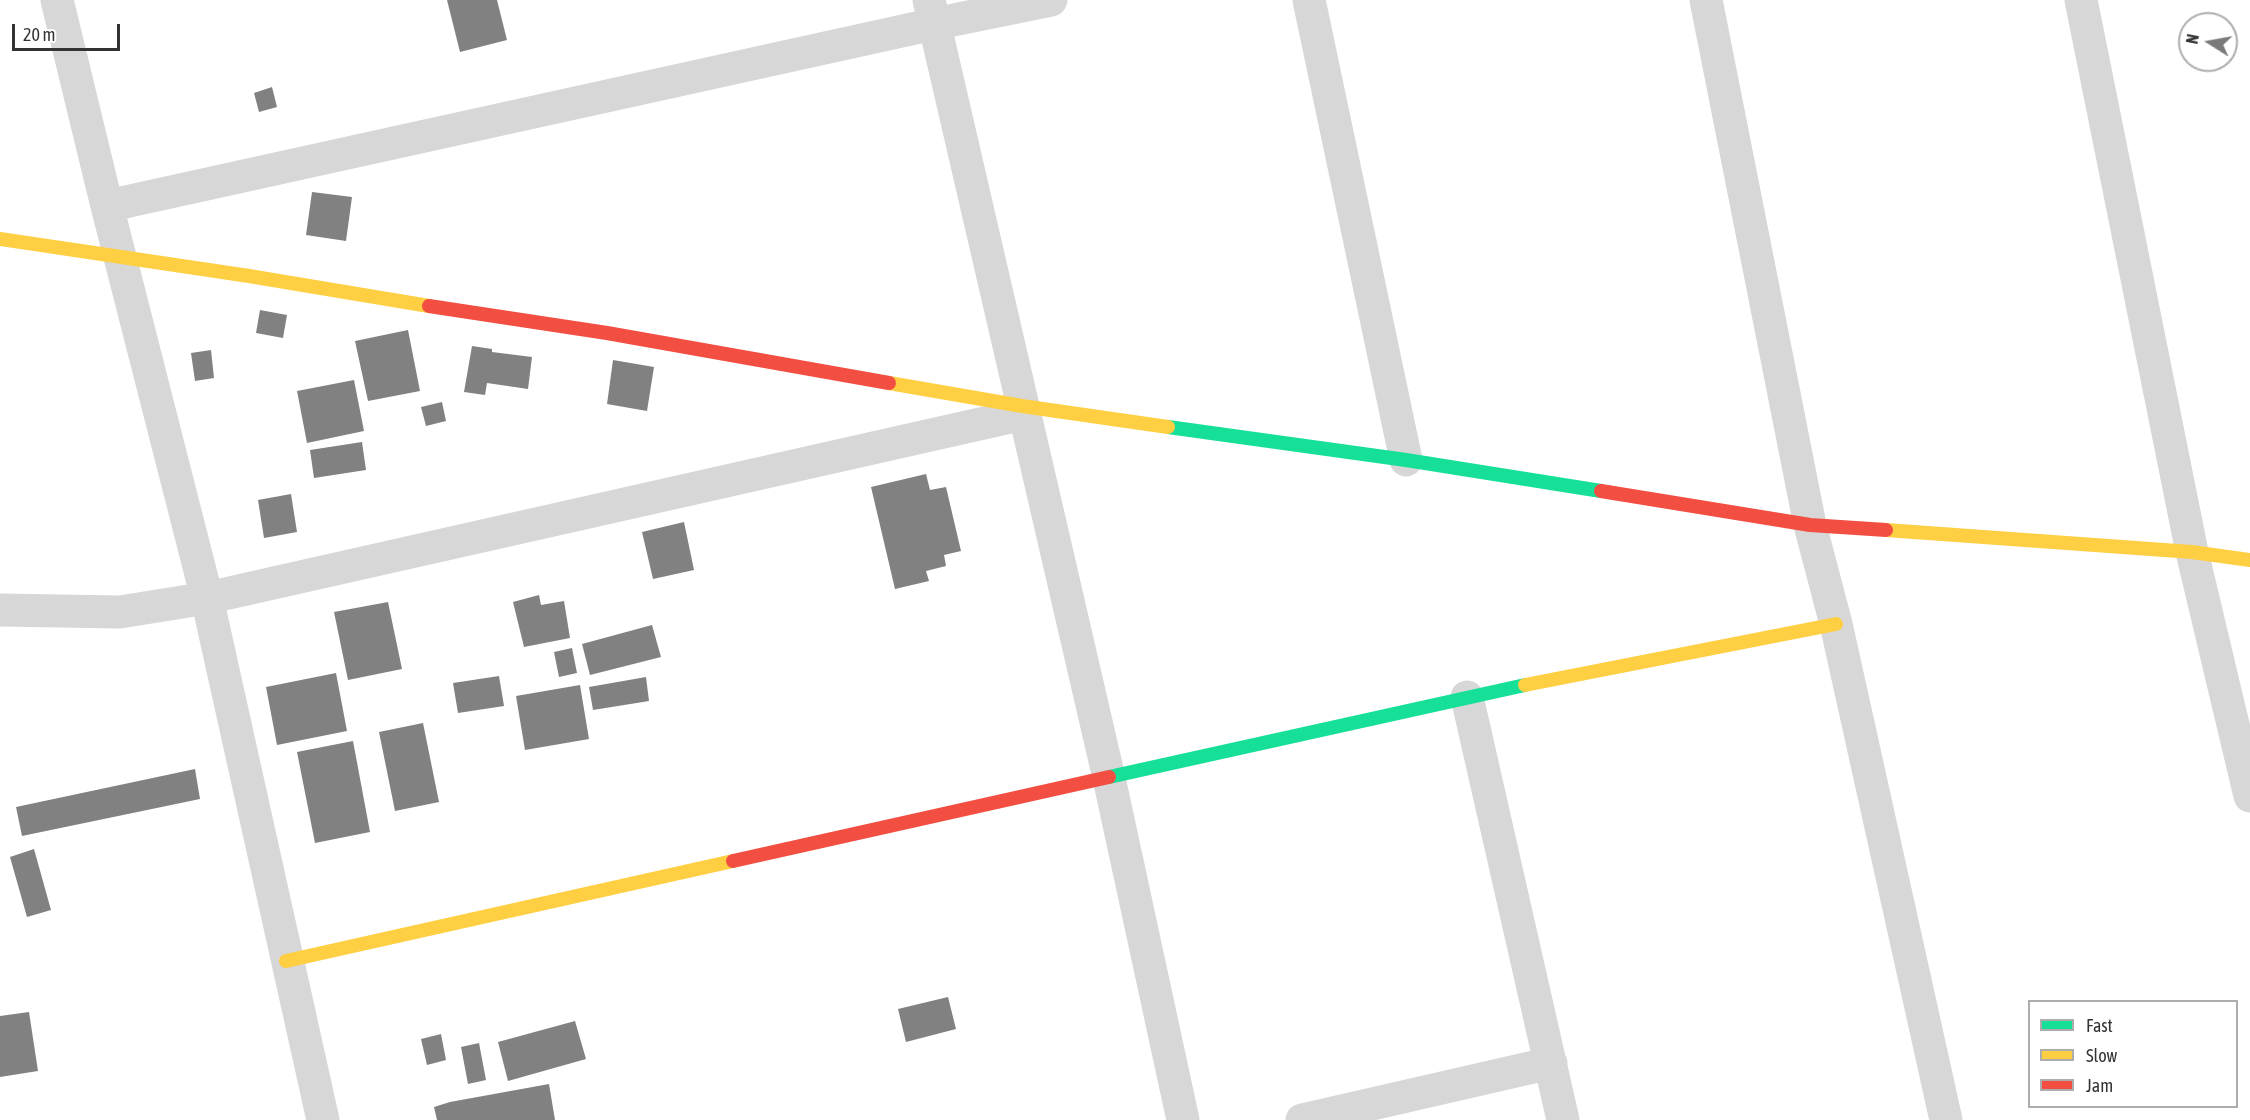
<!DOCTYPE html>
<html>
<head>
<meta charset="utf-8">
<style>
  body { margin:0 }
  #map { position:relative; width:2250px; height:1120px; overflow:hidden; background:#fff; font-family:"Asap Condensed",sans-serif }
  canvas { display:block }
  .legend { position:absolute; left:2028px; top:1000px; width:210px; height:108px; box-sizing:border-box; background:#fff; border:2px solid #adadad; margin:0; padding:8px 10px; list-style:none; font-size:18px; color:#333 }
  .legend li { display:flex; align-items:center; gap:12px; height:30px }
  .legend b { width:30px; border:2px solid #adadad }
  .north { position:absolute; left:2178px; top:12px; width:60px; height:60px; box-sizing:border-box; background:#fff; border:2px solid #adadad; border-radius:50%; rotate:281deg; font-size:16px; font-weight:700; line-height:24px; text-align:center; color:#333 }
  .north::after { content:''; display:block; margin:auto; width:21px; height:27px; background:#7a7a7a; clip-path:polygon(50% 0,100% 100%,50% 72%,0 100%) }
  .scale { position:absolute; left:12px; top:24px; width:108px; height:27px; box-sizing:border-box; border:3px solid #333; border-top:0; padding-left:8px; font-size:18px; line-height:21px; white-space:nowrap; color:#333; -webkit-text-stroke:4px #fff; paint-order:stroke }
</style>
</head>
<body>
<div id="map">
<canvas width="2250" height="1120"></canvas>
<ul class="legend">
<li><b style="height:8px;background:#16e098"></b>Fast</li>
<li><b style="height:8px;background:#ffcf43"></b>Slow</li>
<li><b style="height:8px;background:#f24e42"></b>Jam</li>
</ul>
<div class="north">N</div>
<div class="scale">20 m</div>
</div>
<script>
const context = document.querySelector('canvas').getContext('2d');
context.lineJoin = 'round';
function fillPath(path, color) {
  context.fillStyle = color;
  context.fill(path, 'evenodd');
}
function shape(rows) {
  const path = new Path2D();
  for (const r of rows) {
    path.moveTo(r[0], r[1]);
    for (let i = 2; i < r.length; i += 2) path.lineTo(r[i], r[i + 1]);
  }
  return path;
}
function stroke(path, color, width, dash) {
  context.strokeStyle = color;
  context.lineWidth = width;
  context.lineCap = dash ? 'butt' : 'round';
  context.setLineDash(dash || []);
  context.stroke(path);
}
fillPath(shape([
  [447,0,497,0,507,40,460,52],
  [272,87,277,107,259,112,254,93],
  [312,192,352,197,346,241,306,235],
  [260,310,287,315,283,338,256,333],
  [408,330,420,391,368,401,355,341],
  [472,346,492,349,492,352,532,357,528,389,487,383,485,395,464,392],
  [211,350,214,378,195,381,191,353],
  [613,360,654,367,647,411,607,404],
  [354,380,364,431,307,443,297,391],
  [442,402,446,421,426,426,421,407],
  [362,442,366,470,314,478,310,450],
  [926,474,930,490,946,487,961,551,944,555,946,566,926,571,929,581,895,589,871,487],
  [291,494,297,532,264,538,258,500],
  [684,522,694,570,653,579,642,532],
  [539,595,541,605,564,601,570,638,524,647,513,602],
  [388,602,402,669,348,680,334,612],
  [652,625,661,657,590,675,582,644],
  [572,648,577,673,559,677,554,652],
  [336,673,347,731,277,745,266,687],
  [499,676,504,706,458,713,453,683],
  [646,677,649,701,593,710,589,687],
  [580,685,589,739,525,750,516,696],
  [423,723,439,802,395,811,379,732],
  [353,741,370,832,315,843,297,752],
  [195,769,200,799,22,836,16,807],
  [34,849,51,910,27,917,10,857],
  [948,997,956,1029,906,1042,898,1009],
  [29,1012,38,1071,0,1077,0,1016],
  [575,1021,586,1059,508,1081,498,1042],
  [441,1034,446,1060,427,1065,421,1039],
  [479,1043,486,1080,468,1084,461,1047],
  [549,1084,555,1120,437,1120,434,1107,450,1102]
]), '#818181');
stroke(shape([
  [57,0,107,206,207,598,323,1120],
  [929,0,1109,778,1183,1120],
  [1309,0,1406,460],
  [1706,0,1810,525,1836,624,1946,1120],
  [2081,0,2192,552,2250,796],
  [107,206,934,24,1051,0],
  [0,610,120,612,207,598,1024,414],
  [1467,697,1563,1120],
  [1302,1120,1551,1063]
]), '#d7d7d7', 33);
stroke(shape([
  [1168,427,1406,460,1601,491],
  [1109,777,1525,685]
]), '#16e098', 14);
stroke(shape([
  [0,239,249,276,429,306],
  [889,383,1022,406,1168,427],
  [1886,530,2192,552,2250,560],
  [1525,685,1836,624],
  [286,961,733,861]
]), '#ffcf43', 14);
stroke(shape([
  [429,306,607,333,889,383],
  [1601,491,1810,525,1886,530],
  [733,861,1109,777]
]), '#f24e42', 14);
</script>
</body>
</html>
